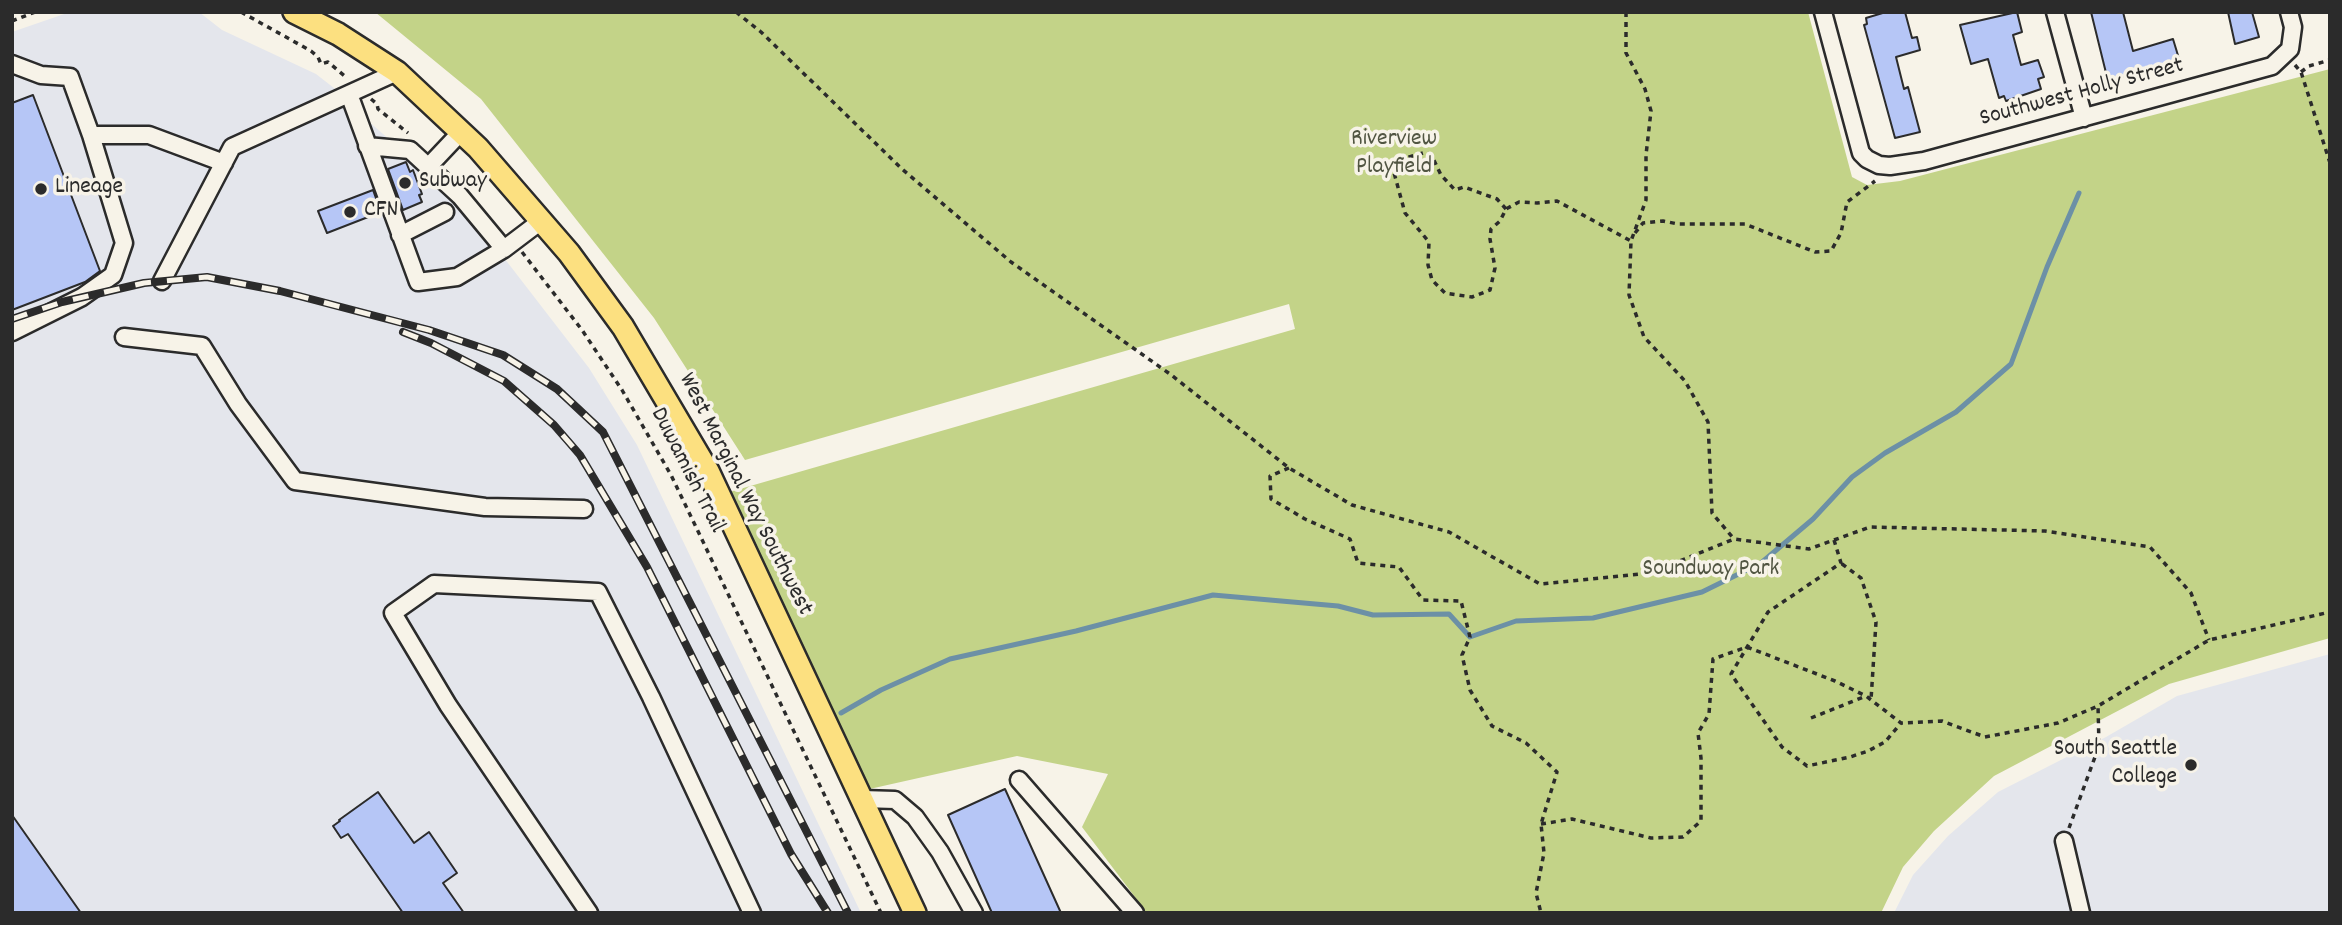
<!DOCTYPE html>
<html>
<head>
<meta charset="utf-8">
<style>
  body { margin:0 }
  #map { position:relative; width:2342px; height:925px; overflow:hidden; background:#f7f3e8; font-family:Dekko,sans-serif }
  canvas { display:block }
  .frame { position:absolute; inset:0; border:14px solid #2b2b2b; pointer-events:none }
</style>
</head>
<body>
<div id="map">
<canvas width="2342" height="925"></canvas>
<div class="frame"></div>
</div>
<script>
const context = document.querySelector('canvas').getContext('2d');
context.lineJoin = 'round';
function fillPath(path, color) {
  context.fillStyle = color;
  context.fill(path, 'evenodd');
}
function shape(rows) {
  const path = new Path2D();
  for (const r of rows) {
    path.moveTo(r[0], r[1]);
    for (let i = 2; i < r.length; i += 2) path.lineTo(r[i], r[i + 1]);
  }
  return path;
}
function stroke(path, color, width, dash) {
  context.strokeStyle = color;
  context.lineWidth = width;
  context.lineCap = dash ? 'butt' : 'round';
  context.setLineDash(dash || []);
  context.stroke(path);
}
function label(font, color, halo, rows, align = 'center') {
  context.font = font + ' Dekko,sans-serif';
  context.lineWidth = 7;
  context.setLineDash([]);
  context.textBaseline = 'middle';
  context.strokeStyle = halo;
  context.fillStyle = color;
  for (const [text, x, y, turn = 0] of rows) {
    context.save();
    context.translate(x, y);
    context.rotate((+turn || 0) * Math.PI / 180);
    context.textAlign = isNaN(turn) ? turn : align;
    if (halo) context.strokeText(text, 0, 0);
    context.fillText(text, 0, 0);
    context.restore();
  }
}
fillPath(shape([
  [70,12,199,12,222,30,316,74,334,88,359,113,430,175,491,241,589,368,637,445,861,913,12,913,12,32],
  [2330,654,2330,913,1894,913,1913,875,1948,836,1998,792,2106,737,2177,696]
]), '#e4e6ec');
fillPath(shape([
  [375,12,1808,12,1852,177,1867,185,1900,181,2330,69,2330,638,2169,684,1994,776,1934,831,1903,867,1881,913,1144,913,1144,909,1082,827,1108,774,1017,756,865,790,726,493,1295,329,1289,304,745,460,654,318,481,99]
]), '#c3d388');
stroke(shape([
  [841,713,881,690,950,659,1076,631,1213,595,1338,606,1373,615,1449,614,1470,637,1516,621,1593,618,1702,592,1761,563,1813,519,1852,477,1885,453,1956,412,2011,364,2047,267,2079,193]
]), '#6c90a6', 5);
const building = shape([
  [1886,12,1905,12,1912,38,1917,37,1920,50,1896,57,1904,89,1908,87,1920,132,1895,138,1864,25,1867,24,1866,18,1886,12],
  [2017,12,2022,32,2013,35,2021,65,2038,60,2044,77,2038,79,2041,89,2006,101,2004,96,1999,98,1988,59,1971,64,1960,25,2017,12],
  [2091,12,2123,12,2133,51,2173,39,2180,62,2108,81,2091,12],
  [2228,12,2252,12,2259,37,2235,44,2228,12],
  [33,95,100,271,85,282,12,310,12,103,33,95],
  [406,162,410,172,413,170,422,194,419,195,422,202,403,210,388,169,406,162],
  [373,190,381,212,327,233,318,211,373,190],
  [1005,789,1061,913,992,913,948,815,1005,789],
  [378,792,414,843,429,832,457,873,443,883,464,913,403,913,348,834,341,838,333,826,340,821,339,820,378,792],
  [12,815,81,913,12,913,12,815]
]);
fillPath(building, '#b6c6f6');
stroke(building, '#2b2b2b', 2);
const minor = shape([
  [1823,12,1861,153,1867,159,1879,165,1890,166,1924,161,2272,66,2290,49,2293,27,2289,12],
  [2055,12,2084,118],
  [12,64,41,75,70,77,91,135,124,243,113,275,82,297,12,332],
  [349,94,418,282,457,277,504,249,541,221],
  [91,135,149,135,224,163],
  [367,146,410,150,460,196,504,249],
  [428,167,461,132],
  [400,235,445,212],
  [162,281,232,147,397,72],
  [124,337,202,346,238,404,295,481,485,507,584,509],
  [1019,780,1135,913],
  [862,799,895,800,915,817,940,852,974,913],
  [2064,841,2081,913],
  [589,913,448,705,393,613,434,584,598,592,651,697,752,913]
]);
const major = shape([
  [294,12,338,34,397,72,478,148,569,253,623,327,708,471,915,913]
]);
stroke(minor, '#2b2b2b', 21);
stroke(major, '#2b2b2b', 26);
stroke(shape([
  [241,12,311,51,318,57,321,64,328,62,347,78],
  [736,12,761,32,902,169,1011,262,1170,374,1289,468,1352,505,1449,532,1540,584,1650,573,1734,539,1809,549,1870,527,2045,531,2150,547,2191,593,2209,640],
  [1626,12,1626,53,1645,89,1651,111,1646,155,1646,200,1631,241,1629,295,1644,337,1685,381,1708,422,1712,513,1734,539],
  [12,21,35,12],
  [2295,65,2301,72,2330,163],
  [2301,72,2309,66,2330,60],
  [371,99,377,104,378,109,408,133],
  [1506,209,1497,199,1464,187,1455,190,1441,175,1431,154,1423,153,1402,159,1393,169,1405,213,1429,242,1428,265,1432,280,1445,293,1472,297,1490,290,1495,268,1490,239,1491,229,1500,221,1506,209,1519,202,1537,203,1557,201,1631,241],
  [1635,233,1643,223,1663,221,1678,224,1745,224,1815,252,1831,251,1841,233,1847,202,1875,181],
  [522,252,582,330,622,390,671,475,881,913],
  [1289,468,1270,476,1271,499,1305,519,1350,539,1358,563,1399,567,1423,600,1461,601,1470,637,1462,655,1470,690,1492,726,1526,743,1557,772,1541,824,1544,853,1536,893,1541,913],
  [1834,540,1841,563,1768,612,1731,674,1782,747,1807,766,1850,757,1868,751,1885,742,1901,723],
  [1842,564,1861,578,1876,622,1871,700],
  [1811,718,1866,696],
  [1541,824,1572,819,1651,838,1683,837,1701,821,1701,758,1698,733,1709,714,1713,659,1747,647,1835,681,1866,696,1901,723,1942,721,1985,737,2058,723,2098,706,2209,640,2330,612],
  [2069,828,2099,746,2098,706]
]), '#2b2b2b', 3.5, [5, 5]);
stroke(minor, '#f7f3e8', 16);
stroke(major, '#fce080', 21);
const rail = shape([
  [12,319,62,302,144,283,207,277,280,291,429,330,503,355,557,389,603,432,848,913],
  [403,332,431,343,504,381,554,425,580,455,647,567,791,854,828,913]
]);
stroke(rail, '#2b2b2b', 8);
stroke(rail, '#f7f3e8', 5, [16]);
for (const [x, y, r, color] of [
  [405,183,7,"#2b2b2b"],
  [41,189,7,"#2b2b2b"],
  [350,212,7,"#2b2b2b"],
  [2191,765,7,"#2b2b2b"]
]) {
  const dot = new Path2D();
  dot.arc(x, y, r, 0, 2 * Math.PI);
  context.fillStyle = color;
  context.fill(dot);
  stroke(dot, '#f7f3e8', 2.5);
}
label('24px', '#2b2b2b', '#f7f3e8', [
  ["Southwest Holly Street",2082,94,-15],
  ["Duwamish Trail",686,471,63],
  ["West Marginal Way Southwest",744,495,63]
]);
label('24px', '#515542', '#f7f3e8', [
  ["Riverview",1394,141],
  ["Playfield",1394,169],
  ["Soundway Park",1711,571]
]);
label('24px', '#2b2b2b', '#f7f3e8', [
  ["Subway",419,183],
  ["Lineage",55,189],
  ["CFN",364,212],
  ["South Seattle",2177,751,"right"],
  ["College",2177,779,"right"]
], 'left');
</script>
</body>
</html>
